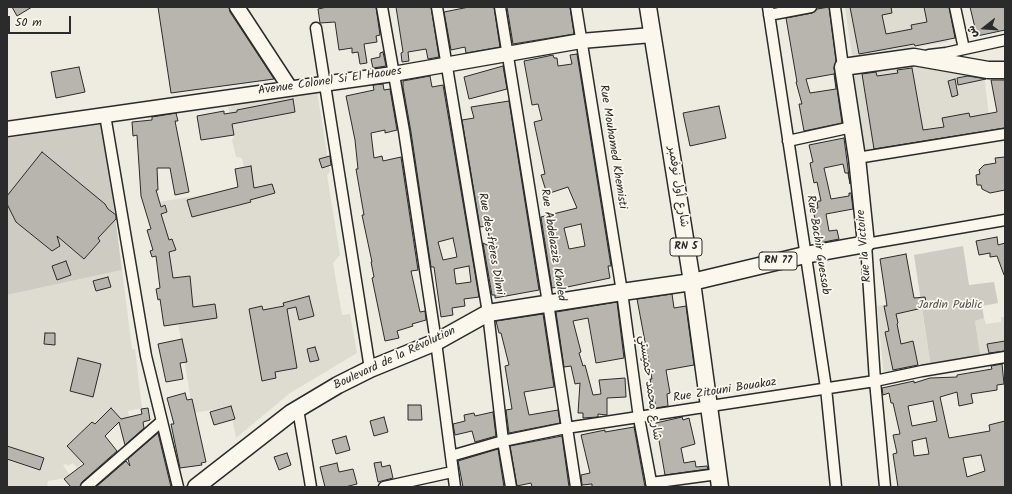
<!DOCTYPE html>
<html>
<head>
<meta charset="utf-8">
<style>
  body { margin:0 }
  #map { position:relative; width:1012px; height:494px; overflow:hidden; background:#eeebe0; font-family:Kalam,"Playpen Sans Arabic",sans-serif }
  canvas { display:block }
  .frame { position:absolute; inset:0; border:8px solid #2b2b2b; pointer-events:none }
  .north { position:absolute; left:964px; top:8px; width:40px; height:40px; -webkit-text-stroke:3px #fbf7ec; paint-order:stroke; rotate:253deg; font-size:11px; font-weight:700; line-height:16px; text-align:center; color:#2b2b2b }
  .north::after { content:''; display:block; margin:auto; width:14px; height:18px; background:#2b2b2b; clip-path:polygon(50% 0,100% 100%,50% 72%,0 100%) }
  .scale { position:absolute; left:8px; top:16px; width:63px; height:18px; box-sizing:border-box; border:2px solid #2b2b2b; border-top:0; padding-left:5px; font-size:12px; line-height:14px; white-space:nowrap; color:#2b2b2b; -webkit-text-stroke:3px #fbf7ec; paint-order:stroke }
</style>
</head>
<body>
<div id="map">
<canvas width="1012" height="494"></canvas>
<div class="frame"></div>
<div class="north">ش</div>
<div class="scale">50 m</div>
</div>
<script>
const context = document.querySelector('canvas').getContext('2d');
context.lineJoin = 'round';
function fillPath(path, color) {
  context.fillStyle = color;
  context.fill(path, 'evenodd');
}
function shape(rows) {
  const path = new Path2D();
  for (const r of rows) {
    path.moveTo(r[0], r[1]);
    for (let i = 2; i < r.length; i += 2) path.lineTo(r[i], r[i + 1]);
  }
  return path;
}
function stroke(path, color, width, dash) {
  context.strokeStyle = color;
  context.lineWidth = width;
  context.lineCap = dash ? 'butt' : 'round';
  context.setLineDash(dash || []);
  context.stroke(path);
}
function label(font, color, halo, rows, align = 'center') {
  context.font = font + ' Kalam,"Playpen Sans Arabic",sans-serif';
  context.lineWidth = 3.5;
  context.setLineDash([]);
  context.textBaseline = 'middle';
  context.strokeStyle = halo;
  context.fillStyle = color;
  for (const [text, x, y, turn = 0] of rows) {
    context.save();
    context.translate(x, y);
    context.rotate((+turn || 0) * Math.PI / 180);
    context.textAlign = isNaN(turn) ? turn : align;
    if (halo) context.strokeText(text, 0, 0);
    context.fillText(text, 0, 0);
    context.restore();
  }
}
fillPath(shape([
  [845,7,943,7,948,42,852,56],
  [902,63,984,75,991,132,864,152,852,71],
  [317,91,330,172,327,175,340,255,333,263,342,315,350,314,357,353,290,393,236,438,230,407,193,413,158,202,248,188,242,158,236,157,232,140,234,137,228,107],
  [122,270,132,349,135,349,142,408,128,411,131,424,114,426,77,468,73,463,68,466,66,464,63,465,71,477,48,481,47,487,7,487,7,295],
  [920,298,931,368,884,376,877,306],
  [1001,317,1005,317,1005,355,981,359,975,321,984,318,986,324,1001,322]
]), '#dedbd1');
fillPath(shape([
  [103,124,122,270,7,295,7,138],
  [963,246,969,285,994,282,998,303,982,306,984,318,975,321,981,359,931,368,914,255]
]), '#cecbc2');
const building = shape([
  [12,7,32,7,17,16,12,7],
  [158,7,229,7,230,12,274,79,171,93,158,7],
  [327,7,376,7,380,35,376,36,377,42,364,44,367,63,360,64,358,52,352,53,352,48,339,50,335,22,320,23,318,9,327,7],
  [396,7,431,7,439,57,428,59,426,49,408,52,409,61,402,62,401,53,403,52,396,7],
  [469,7,494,7,500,47,466,53,465,47,451,50,444,12,469,7],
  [507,7,570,7,574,34,513,44,507,7],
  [829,7,836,61,834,68,842,123,804,131,799,104,802,104,796,82,797,82,786,18,812,13,817,9,829,7],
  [834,74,836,89,810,93,806,79,834,74],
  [850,7,891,7,892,13,882,15,886,34,912,29,911,25,927,22,924,7,949,7,955,38,915,46,914,44,859,54,850,7],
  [970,7,1005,7,1005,30,977,36,970,7],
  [383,52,386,66,373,68,371,59,380,57,380,53,383,52],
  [577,54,611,266,608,266,610,278,558,289,558,287,552,288,541,217,577,208,568,187,547,194,541,175,545,174,534,122,542,120,538,104,532,105,524,61,553,55,554,58,557,58,558,66,572,64,570,55,577,54],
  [581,224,585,246,569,249,564,228,581,224],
  [503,66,507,89,469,99,464,77,503,66],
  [79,67,85,92,56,98,51,72,79,67],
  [912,68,923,130,944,127,942,118,969,113,970,117,997,112,991,80,1005,80,1005,128,874,149,862,74,876,72,877,76,898,73,897,70,912,68],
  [430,76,432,87,443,85,479,297,464,299,465,306,452,308,453,315,441,317,434,267,431,267,411,132,403,87,403,81,430,76],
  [453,238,457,257,443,260,438,242,453,238],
  [469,266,471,282,456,284,454,269,469,266],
  [968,76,986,79,958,85,957,78,968,76],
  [955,79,958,95,952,97,948,81,955,79],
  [383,84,384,90,390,89,397,130,385,133,385,130,371,133,374,158,382,156,383,161,401,157,418,270,411,271,420,312,425,311,426,320,412,324,413,326,397,331,399,338,385,341,372,278,374,277,371,262,372,262,362,215,364,215,356,169,358,169,355,140,346,96,374,90,373,85,383,84],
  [293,99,295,112,232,124,234,135,201,140,197,116,224,111,224,114,237,112,237,110,293,99],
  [509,101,539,290,495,298,495,295,492,295,483,243,491,247,487,226,480,227,462,120,474,118,471,107,509,101],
  [719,106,726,138,690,146,683,113,719,106],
  [176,113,178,121,175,121,189,192,175,195,170,168,157,168,158,190,156,190,161,207,165,205,167,212,161,214,169,240,172,239,176,250,169,252,173,278,190,276,193,307,215,304,217,318,164,326,160,299,158,300,156,289,160,288,156,256,152,257,150,251,153,250,147,230,151,229,141,196,137,135,133,136,132,122,152,120,152,117,176,113],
  [844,138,850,184,848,173,845,173,843,164,824,168,831,199,849,196,849,193,851,193,853,209,826,214,829,231,837,230,839,239,819,243,813,208,818,208,817,201,821,201,817,182,814,183,810,163,813,162,809,145,844,138],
  [42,152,105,204,108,209,116,215,116,219,98,238,100,241,84,259,57,236,60,246,52,251,16,222,7,204,7,196,42,152],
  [330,156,331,165,322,168,319,159,330,156],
  [1005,157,1005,190,990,193,982,189,981,185,977,185,976,175,980,174,979,170,984,165,996,163,995,158,1005,157],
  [251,166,254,188,272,184,275,193,250,200,251,202,192,217,187,200,238,187,235,169,251,166],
  [997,237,998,245,1005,243,1005,275,1004,275,997,256,990,257,990,253,979,255,976,241,997,237],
  [906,254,914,298,925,297,927,307,896,314,898,323,897,324,901,344,913,341,918,365,893,370,885,332,889,331,884,306,887,306,880,259,906,254],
  [66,261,71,275,57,280,52,266,66,261],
  [108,277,111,287,96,291,93,281,108,277],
  [672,294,674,308,686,306,694,365,666,370,670,393,667,394,668,406,656,408,650,379,652,379,637,299,672,294],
  [309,296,314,316,299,320,296,307,287,309,297,368,275,372,276,378,262,381,249,309,262,306,263,310,284,306,283,303,309,296],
  [617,302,624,358,596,363,588,318,573,321,581,352,579,353,583,366,585,365,593,395,601,394,599,380,625,378,626,397,607,398,607,415,598,414,598,417,583,418,583,413,578,413,580,383,575,384,571,366,564,367,556,312,617,302],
  [543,314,554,387,524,392,529,415,558,410,560,423,509,433,506,410,512,409,505,366,509,365,501,333,499,333,496,321,543,314],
  [45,333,55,333,55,345,44,344,45,333],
  [182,339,187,362,180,363,183,379,166,382,158,344,182,339],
  [1005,341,1005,351,989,353,987,344,1005,341],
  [315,347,319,360,310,362,307,349,315,347],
  [78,358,101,364,93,397,70,391,78,358],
  [1002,364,1004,384,997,385,997,390,971,394,973,403,959,406,957,392,940,397,949,438,990,431,989,425,1005,421,1005,487,898,487,893,454,897,453,893,435,900,434,893,403,891,403,889,393,883,395,882,388,914,381,914,383,930,378,957,377,957,375,992,369,991,366,1002,364],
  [933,401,937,421,912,426,908,406,933,401],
  [926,438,929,454,914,456,912,441,926,438],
  [981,455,985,471,967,477,963,458,981,455],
  [185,393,187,400,192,399,206,462,201,463,202,465,180,468,171,424,174,424,167,398,185,393],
  [408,405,421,405,422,420,408,420,408,405],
  [231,406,235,419,214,425,210,412,231,406],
  [111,408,121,419,142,414,141,409,148,408,150,420,143,422,144,428,125,445,119,422,105,436,117,451,82,482,80,487,71,487,64,479,84,464,67,446,92,422,95,424,111,408],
  [493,412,496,436,475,442,472,431,455,435,453,424,465,421,464,415,474,413,475,416,493,412],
  [384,417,388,432,374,436,370,421,384,417],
  [682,417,683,420,689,418,695,444,681,448,684,463,695,461,696,467,707,466,708,469,665,475,656,423,682,417],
  [634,427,645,487,592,487,592,484,582,485,581,475,590,473,581,435,605,430,605,432,634,427],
  [158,433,171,487,96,487,126,461,130,466,128,459,158,433],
  [346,436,350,450,336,454,332,440,346,436],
  [562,436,569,487,532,487,531,483,517,486,510,446,562,436],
  [7,446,44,458,40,470,7,459,7,446],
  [498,449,504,487,463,487,458,461,498,449],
  [287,453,291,465,279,470,274,457,287,453],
  [381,462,382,467,390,465,393,478,378,482,374,463,381,462],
  [337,463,339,472,353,469,357,484,345,487,325,487,320,467,337,463]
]);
fillPath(building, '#b8b5ae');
stroke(building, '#2b2b2b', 1);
const street = shape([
  [382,7,404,131,436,342,455,487],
  [437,7,488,313,503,441,511,487],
  [500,7,548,303,576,487],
  [576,7,622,292,639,418,652,487],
  [768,7,826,388,836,487],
  [835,7,843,67],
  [955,7,964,49],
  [769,15,811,7],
  [316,28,370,369],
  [929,55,946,53,1005,40],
  [105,115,146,356,178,487],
  [788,141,852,127],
  [857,158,1005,134],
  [298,409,311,487],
  [451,456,503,441,566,428,875,381,922,371,1005,357],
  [651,483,718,474],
  [86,487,162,421],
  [384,487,452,472],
  [885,487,875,381,866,244,1005,220]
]);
const secondary = shape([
  [237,7,290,88],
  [7,129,393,74,581,41,652,35]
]);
const primary = shape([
  [648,7,692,282,720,487],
  [196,487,291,413,338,385,370,369,436,342,488,313,622,292,692,282,805,255,866,244,857,158,843,67,914,57,988,70,1005,70]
]);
stroke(street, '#2b2b2b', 13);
stroke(secondary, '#2b2b2b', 17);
stroke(primary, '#2b2b2b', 19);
stroke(street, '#fbf7ec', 10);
stroke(secondary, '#fbf7ec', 14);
stroke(primary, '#fbf7ec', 16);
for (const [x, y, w] of [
  [686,247,32],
  [778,261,38]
]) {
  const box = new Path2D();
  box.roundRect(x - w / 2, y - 9, w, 18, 3);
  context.fillStyle = '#fbf7ec';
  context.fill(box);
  stroke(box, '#2b2b2b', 1);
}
label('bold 11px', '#2b2b2b', null, [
  ["RN 5",686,247],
  ["RN 77",778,261]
]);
label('12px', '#2b2b2b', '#fbf7ec', [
  ["Avenue Colonel Si El Haoues",330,82,-8],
  ["Rue Mouhamed Khemisti",612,147,81],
  ["شارع أول نوفمبر",677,187,81],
  ["Rue des frères Dilmi",490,244,80],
  ["Rue Abdelazziz Khaled",552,245,81],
  ["Rue Bachir Guessab",817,245,81],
  ["Rue la Victoire",865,246,-95],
  ["Boulevard de la Révolution",395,359,-25],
  ["شارع محمد خميستي",649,388,82],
  ["Rue Zitouni Bouakaz",725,391,-9]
]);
label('12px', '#545351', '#fbf7ec', [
  ["Jardin Public",950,306]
]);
</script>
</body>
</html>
